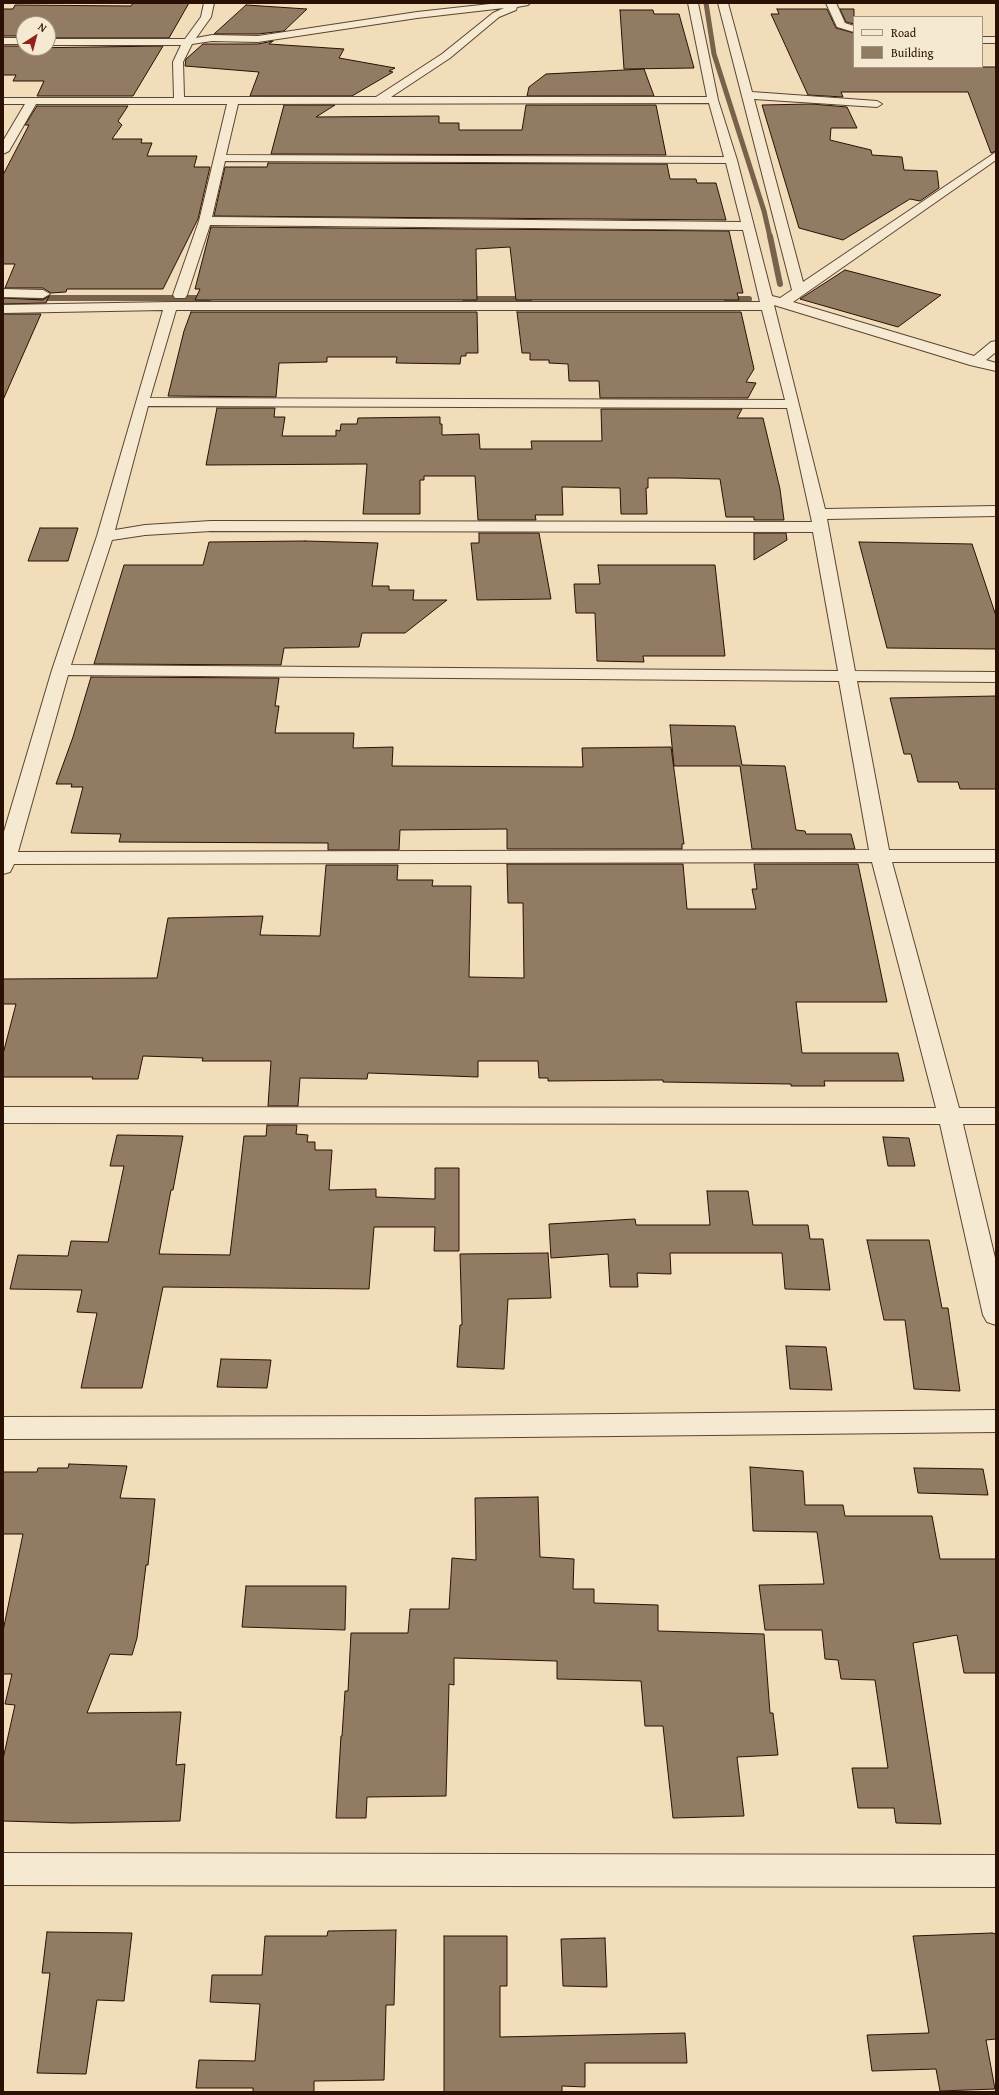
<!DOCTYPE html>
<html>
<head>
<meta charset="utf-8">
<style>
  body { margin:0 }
  #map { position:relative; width:999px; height:2095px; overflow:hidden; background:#f1ddba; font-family:"Gentium Book Plus",serif }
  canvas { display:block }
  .frame { position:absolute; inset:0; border:4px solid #2a1104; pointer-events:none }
  .legend { position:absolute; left:853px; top:16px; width:130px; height:52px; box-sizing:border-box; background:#f6e9d2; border:1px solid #a49380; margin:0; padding:5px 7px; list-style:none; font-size:12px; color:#2a1104 }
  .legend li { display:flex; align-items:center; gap:8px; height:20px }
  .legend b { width:20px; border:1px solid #a49380 }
  .north { position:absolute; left:16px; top:16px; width:40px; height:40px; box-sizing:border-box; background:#f6e9d2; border:1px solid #a49380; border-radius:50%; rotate:36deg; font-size:11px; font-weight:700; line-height:16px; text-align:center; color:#2a1104 }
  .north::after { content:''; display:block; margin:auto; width:14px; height:18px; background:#8f2418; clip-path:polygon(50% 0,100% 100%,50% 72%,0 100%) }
</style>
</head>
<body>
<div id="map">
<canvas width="999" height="2095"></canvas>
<div class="frame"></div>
<ul class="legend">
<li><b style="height:5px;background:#f6e9d2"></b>Road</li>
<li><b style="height:11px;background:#917b63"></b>Building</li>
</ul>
<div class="north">N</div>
</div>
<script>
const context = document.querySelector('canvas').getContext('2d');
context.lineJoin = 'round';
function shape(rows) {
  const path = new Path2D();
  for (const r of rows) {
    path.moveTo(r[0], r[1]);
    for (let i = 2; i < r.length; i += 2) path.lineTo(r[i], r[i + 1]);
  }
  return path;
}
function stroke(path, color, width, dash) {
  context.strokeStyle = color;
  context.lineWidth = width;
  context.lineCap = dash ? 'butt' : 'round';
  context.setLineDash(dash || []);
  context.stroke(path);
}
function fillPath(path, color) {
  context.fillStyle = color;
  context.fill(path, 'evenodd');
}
stroke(shape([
  [706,3,714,54,764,211,770,237]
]), '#79624c', 5);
stroke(shape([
  [770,236,780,284],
  [3,298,209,298],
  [465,299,529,299],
  [727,299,749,299]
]), '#79624c', 6);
const building = shape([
  [133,3,189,3,169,38,48,38,48,24,24,24,24,36,3,36,3,9,13,9,15,5,131,6,133,3],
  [246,5,307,9,284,31,258,34,214,34,246,5],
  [777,9,827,9,836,28,854,33,854,67,996,67,996,151,991,153,968,92,841,92,843,97,808,95,771,14,779,14,777,9],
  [840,9,854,9,854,24,846,22,840,9],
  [620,10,653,10,654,14,679,14,694,68,624,69,620,10],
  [273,41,269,44,344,49,339,58,395,68,389,71,393,72,352,96,250,96,259,72,185,66,186,59,203,44,258,44,273,41],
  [3,46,24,46,24,48,163,46,133,96,37,96,44,81,13,81,16,75,3,75,3,46],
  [644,69,654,96,527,96,529,87,546,74,644,69],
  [812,104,847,107,857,128,831,128,830,140,871,150,872,155,902,157,904,170,937,171,939,188,920,201,910,199,843,240,799,228,762,105,812,104],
  [284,105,335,105,316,117,439,116,439,123,459,123,459,130,522,130,526,105,656,105,666,155,271,154,284,105],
  [37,106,128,106,118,121,122,125,112,139,142,139,141,143,152,143,147,156,197,156,194,167,210,167,198,219,163,289,67,289,66,292,51,293,43,288,5,288,15,264,3,264,3,175,29,125,25,125,37,106],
  [268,163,667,164,670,179,696,179,697,183,716,183,726,220,214,216,225,167,267,167,268,163],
  [211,227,729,231,743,293,737,293,739,300,516,300,510,247,476,249,477,300,195,300,200,289,195,289,211,227],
  [845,270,941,295,898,327,800,299,845,270],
  [49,296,46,303,3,304,3,298,43,300,49,296],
  [191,312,477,312,478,353,466,353,466,356,461,356,460,364,396,363,397,357,327,357,327,362,279,363,276,397,168,396,184,331,191,312],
  [517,312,741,312,754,369,746,382,756,383,748,398,600,398,599,381,569,381,568,364,549,363,549,360,530,360,530,353,522,353,517,312],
  [3,314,41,314,3,400,3,314],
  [217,408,275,408,274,417,285,417,282,436,336,436,336,430,340,431,341,424,357,424,358,418,435,417,440,417,440,424,442,424,442,435,479,434,480,449,532,449,531,441,602,441,601,409,742,409,737,418,763,418,780,489,784,520,754,520,754,517,726,517,720,479,676,478,648,478,648,488,646,488,647,514,621,514,620,488,562,487,563,515,535,515,536,520,478,520,475,476,424,476,424,480,420,480,420,514,363,514,367,464,206,465,217,408],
  [40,528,78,528,68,561,28,561,40,528],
  [479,533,539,533,551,599,477,600,471,543,479,543,479,533],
  [754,533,786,533,787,540,754,560,754,533],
  [305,541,378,543,372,586,389,586,389,590,414,590,413,600,447,600,405,633,362,633,359,647,284,648,281,665,94,664,124,565,203,565,209,542,305,541],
  [859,542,972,544,996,616,996,649,887,648,859,542],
  [598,565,715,565,725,656,643,656,644,662,597,661,595,613,576,613,574,584,600,584,598,565],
  [91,677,279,678,275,706,279,706,275,733,354,733,353,748,393,747,392,766,583,767,582,748,671,747,684,844,682,844,682,849,507,849,507,829,400,830,399,850,328,850,328,843,119,842,121,834,71,833,83,787,71,787,72,784,56,784,73,737,91,677],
  [996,696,996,789,960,789,958,782,918,782,911,754,904,754,890,698,996,696],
  [670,725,735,726,742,765,785,766,796,830,805,831,806,834,851,834,855,849,752,849,740,766,674,766,670,725],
  [507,864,683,864,687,909,756,909,752,889,757,889,754,864,858,864,887,1002,796,1002,802,1053,898,1053,904,1081,824,1081,825,1086,791,1086,791,1084,663,1082,663,1080,548,1081,548,1078,539,1078,538,1061,478,1061,478,1077,368,1073,367,1079,300,1078,298,1106,268,1106,271,1061,202,1061,203,1058,143,1056,138,1079,92,1079,93,1077,3,1077,3,1054,16,1004,3,1004,3,979,157,978,168,918,263,916,260,935,320,936,326,865,398,865,397,880,433,880,432,886,471,886,469,977,524,978,523,903,508,903,507,864],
  [267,1125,297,1125,296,1134,308,1135,307,1142,315,1142,315,1150,332,1150,329,1190,376,1189,376,1197,435,1199,435,1168,459,1168,459,1251,434,1251,435,1227,374,1227,369,1289,163,1287,142,1388,81,1388,97,1313,77,1312,82,1290,10,1289,18,1255,68,1256,71,1241,108,1242,124,1166,110,1166,117,1135,183,1136,173,1190,171,1190,159,1254,230,1255,244,1136,266,1136,267,1125],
  [883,1137,909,1138,915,1166,888,1166,883,1137],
  [707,1191,748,1191,753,1225,808,1225,810,1239,823,1239,830,1290,785,1289,782,1253,670,1253,671,1274,637,1273,638,1287,610,1287,608,1254,551,1258,549,1224,635,1219,636,1225,710,1225,707,1191],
  [867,1240,929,1240,942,1308,948,1308,960,1391,914,1389,905,1320,884,1320,867,1240],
  [548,1253,551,1298,508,1299,504,1369,457,1367,460,1325,462,1325,460,1254,548,1253],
  [786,1346,826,1347,832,1390,790,1389,786,1346],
  [221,1359,271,1360,267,1388,217,1387,221,1359],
  [69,1464,127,1466,120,1498,155,1499,148,1565,146,1565,137,1638,132,1655,110,1654,87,1713,181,1712,176,1765,185,1764,180,1821,72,1823,3,1821,3,1759,15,1705,5,1704,12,1674,3,1674,3,1631,23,1534,3,1534,3,1472,37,1472,38,1468,68,1468,69,1464],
  [750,1467,803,1471,805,1505,843,1505,845,1516,932,1516,940,1559,996,1559,996,1673,964,1673,957,1635,913,1643,941,1824,896,1823,894,1808,858,1808,852,1768,888,1768,875,1680,841,1679,838,1660,825,1659,822,1630,765,1630,759,1585,824,1584,817,1532,753,1531,750,1467],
  [914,1468,983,1469,988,1495,918,1493,914,1468],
  [538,1497,540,1557,574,1559,573,1589,594,1589,594,1603,658,1605,658,1631,764,1634,770,1713,773,1713,778,1755,737,1757,744,1816,673,1818,663,1726,645,1726,641,1681,557,1679,557,1661,454,1658,454,1685,449,1684,446,1796,367,1797,366,1818,336,1818,341,1736,342,1736,345,1691,348,1691,351,1633,408,1633,410,1609,449,1609,452,1558,476,1560,475,1498,538,1497],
  [246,1586,346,1586,345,1630,242,1627,246,1586],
  [396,1930,394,2005,386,2005,384,2080,314,2081,314,2092,253,2092,253,2088,196,2088,199,2060,255,2061,260,2004,210,2002,212,1975,262,1975,265,1936,327,1936,328,1931,396,1930],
  [47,1932,132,1933,124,2001,97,2000,86,2074,37,2073,50,1973,42,1973,47,1932],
  [992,1933,996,1934,996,2039,986,2040,995,2089,940,2091,936,2069,872,2071,867,2035,929,2033,913,1936,992,1933],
  [444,1936,507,1936,507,1986,500,1986,500,2037,685,2033,687,2063,585,2063,585,2087,562,2086,562,2092,444,2092,444,1936],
  [605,1938,607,1987,563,1986,561,1939,605,1938]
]);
fillPath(building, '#917b63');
stroke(building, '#2a1104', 1);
const minor = shape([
  [204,3,214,3,211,17,196,38,212,35,258,36,417,12,499,3,530,3,528,5,517,7,516,10,499,17,450,58,391,97,707,97,688,3,698,3,718,100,737,160,772,296,780,298,792,290,718,3,728,3,752,92,877,101,882,104,877,107,754,99,803,282,996,152,996,160,793,302,974,356,991,342,996,341,996,352,986,360,996,363,996,371,970,365,774,305,825,509,996,506,996,516,827,519,855,671,996,672,996,682,857,681,889,850,996,850,996,862,892,862,959,1108,996,1108,996,1124,963,1124,996,1262,996,1325,987,1322,983,1315,940,1124,3,1123,3,1107,936,1108,872,862,14,864,10,872,3,874,3,835,52,670,97,536,163,310,3,313,3,305,171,302,760,302,743,230,210,225,187,295,185,298,175,298,173,295,199,221,227,104,36,104,9,151,3,154,3,141,25,104,3,104,3,98,174,98,173,62,181,45,48,45,48,39,185,39,201,17,204,3],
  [504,8,493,13,442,54,376,97,184,97,183,62,192,44,212,41,258,42,417,18,504,8],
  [709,103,724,157,226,155,238,104,709,103],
  [225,161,726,163,741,222,212,217,225,161],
  [176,310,762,310,785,400,150,398,176,310],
  [148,406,787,408,812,522,211,521,145,525,115,530,148,406],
  [211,531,813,532,838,671,71,665,112,540,145,535,211,531],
  [68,675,839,681,869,850,18,852,68,675],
  [826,3,836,3,845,23,854,26,854,32,837,27,826,3],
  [982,37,996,37,996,43,982,43,982,37],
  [3,38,24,38,24,44,3,44,3,38],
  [3,289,43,290,50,294,43,298,3,297,3,289],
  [996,1410,996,1432,425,1438,3,1439,3,1417,425,1416,996,1410],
  [3,1853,996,1855,996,1887,3,1885,3,1853]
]);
stroke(minor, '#5c4432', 2);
fillPath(minor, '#f6e9d2');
</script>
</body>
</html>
